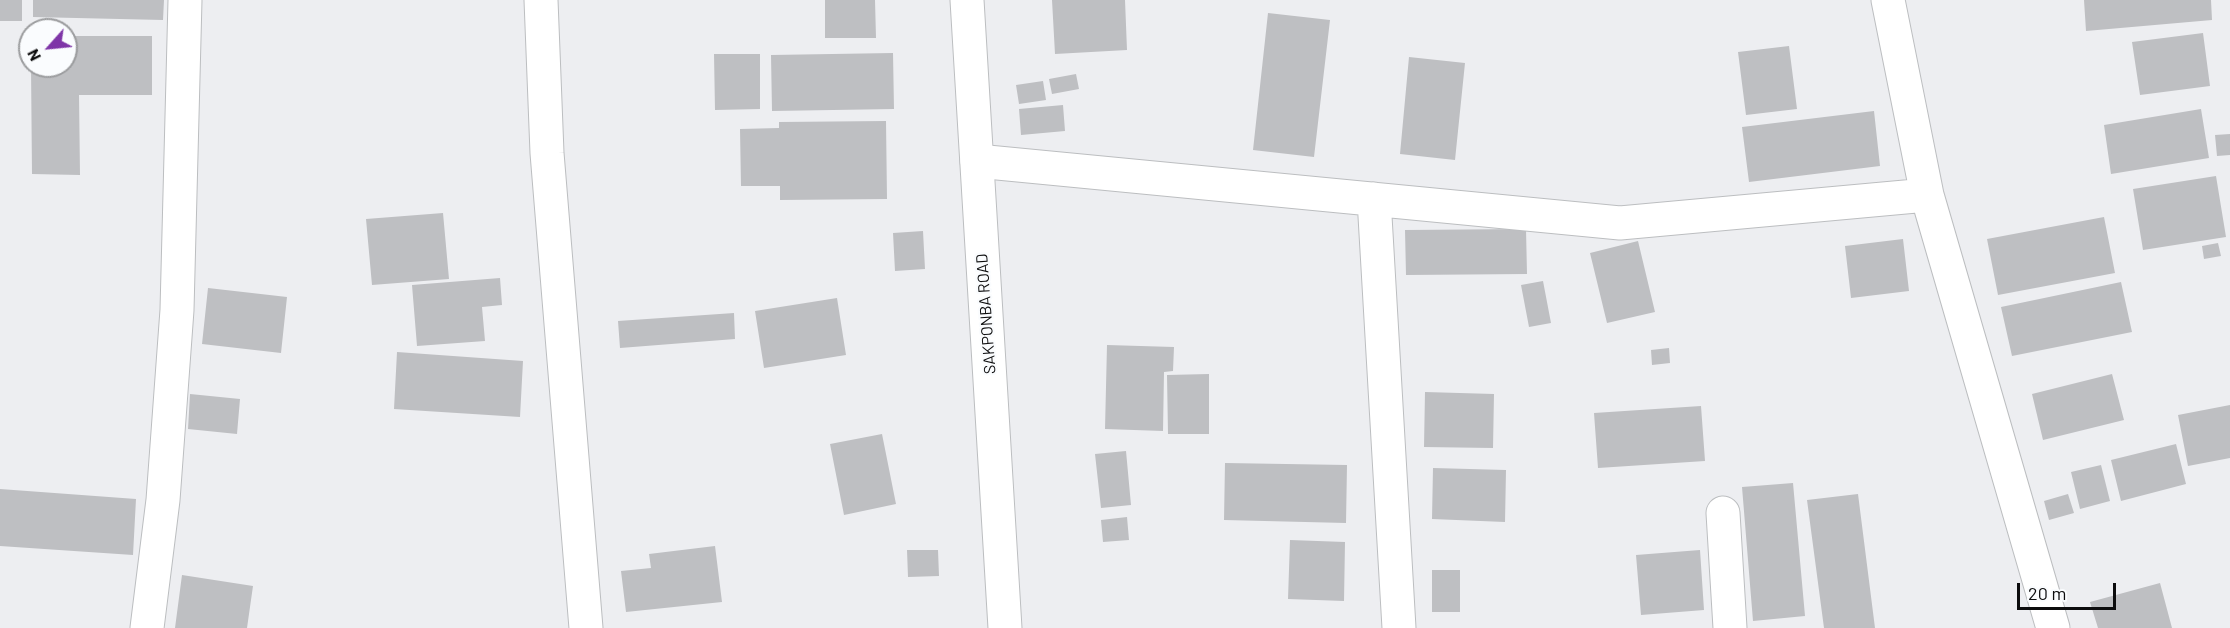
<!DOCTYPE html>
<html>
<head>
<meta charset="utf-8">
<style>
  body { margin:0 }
  #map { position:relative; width:2230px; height:628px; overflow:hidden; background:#edeef1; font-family:Barlow,sans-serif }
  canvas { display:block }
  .north { position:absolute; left:18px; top:18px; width:60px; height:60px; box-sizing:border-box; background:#fafcfe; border:2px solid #9b9c9e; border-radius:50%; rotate:243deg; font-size:16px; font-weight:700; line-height:24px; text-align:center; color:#0c0c0d }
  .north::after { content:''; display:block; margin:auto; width:21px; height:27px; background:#7e35a7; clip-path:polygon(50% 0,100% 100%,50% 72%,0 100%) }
  .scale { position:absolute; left:2017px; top:583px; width:99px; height:27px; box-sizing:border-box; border:3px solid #0c0c0d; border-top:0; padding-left:8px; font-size:18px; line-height:21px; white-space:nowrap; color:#0c0c0d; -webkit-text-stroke:4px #fafcfe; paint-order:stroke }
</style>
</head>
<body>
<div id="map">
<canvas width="2230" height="628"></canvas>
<div class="north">N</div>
<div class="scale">20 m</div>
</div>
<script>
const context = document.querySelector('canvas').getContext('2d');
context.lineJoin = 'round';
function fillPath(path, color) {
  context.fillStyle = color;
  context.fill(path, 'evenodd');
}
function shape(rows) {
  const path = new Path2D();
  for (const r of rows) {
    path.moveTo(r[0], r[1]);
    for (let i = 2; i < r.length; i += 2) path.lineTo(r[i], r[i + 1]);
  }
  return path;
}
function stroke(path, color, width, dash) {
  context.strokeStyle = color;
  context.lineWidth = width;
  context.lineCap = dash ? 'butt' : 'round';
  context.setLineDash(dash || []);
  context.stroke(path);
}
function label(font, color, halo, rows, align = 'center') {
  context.font = font + ' Barlow,sans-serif';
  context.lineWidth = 4.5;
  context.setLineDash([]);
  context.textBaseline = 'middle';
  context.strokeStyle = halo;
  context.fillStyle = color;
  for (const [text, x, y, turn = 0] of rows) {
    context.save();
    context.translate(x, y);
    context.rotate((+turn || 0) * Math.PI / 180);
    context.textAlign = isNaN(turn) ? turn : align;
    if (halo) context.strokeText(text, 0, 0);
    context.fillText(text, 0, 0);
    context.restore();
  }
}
fillPath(shape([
  [0,0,22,0,22,21,0,21],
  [33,0,164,0,163,20,33,17],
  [825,0,875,0,876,38,825,38],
  [1052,0,1125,0,1127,50,1055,54],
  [2084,0,2211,0,2212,20,2086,31],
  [1268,13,1330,20,1314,157,1253,150],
  [2203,33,2210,86,2140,95,2132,42],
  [66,36,152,36,152,95,79,95,80,175,32,174,31,66,66,66],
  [1789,46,1797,109,1746,115,1738,52],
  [893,53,894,109,772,111,771,55],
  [714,54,760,54,760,109,715,110],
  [1409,57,1465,63,1455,160,1400,154],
  [1076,74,1079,89,1052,94,1049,79],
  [1043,81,1046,100,1019,104,1016,85],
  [1063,105,1065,131,1021,135,1019,109],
  [2201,109,2209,158,2111,174,2104,125],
  [1874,111,1880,166,1749,182,1742,127],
  [886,121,887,199,780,200,780,186,741,186,740,129,779,128,779,122],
  [2230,134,2230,155,2217,156,2215,135],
  [2216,176,2226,237,2143,250,2133,189],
  [443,213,449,279,372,285,366,219],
  [2104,217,2115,273,1998,295,1987,239],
  [1526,229,1527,274,1406,275,1405,230],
  [923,231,925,269,895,271,893,233],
  [1903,239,1909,291,1851,298,1845,246],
  [1638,241,1655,312,1607,323,1590,253],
  [2218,243,2221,256,2204,259,2202,246],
  [500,278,502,305,482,307,485,341,417,346,412,285],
  [1543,281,1551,323,1529,327,1521,285],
  [2121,282,2132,332,2012,356,2001,307],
  [208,288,287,297,281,353,202,344],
  [837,298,846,355,764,368,755,311],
  [734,313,735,339,620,348,618,321],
  [1107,345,1174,347,1173,371,1164,372,1163,431,1105,429],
  [1669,348,1670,363,1652,365,1651,350],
  [397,352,523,361,520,417,394,409],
  [1209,374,1209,434,1168,434,1167,375],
  [2112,374,2124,420,2043,440,2032,394],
  [1425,392,1494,394,1493,448,1424,447],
  [190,394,240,399,237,434,188,429],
  [2230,405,2230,458,2188,466,2178,415],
  [1701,406,1705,461,1598,468,1594,413],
  [882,434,896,504,844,515,830,444],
  [2176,444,2186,484,2121,501,2111,460],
  [1126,451,1131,505,1101,508,1095,454],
  [1225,463,1347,465,1346,523,1224,520],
  [2101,465,2110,501,2080,509,2071,472],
  [1433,468,1506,470,1505,522,1432,519],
  [1793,483,1805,616,1753,621,1742,487],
  [0,489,136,499,133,555,0,546],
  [1858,494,1875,628,1824,628,1807,500],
  [2068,494,2074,513,2049,520,2044,501],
  [1127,517,1129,540,1103,542,1101,520],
  [1290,540,1345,542,1344,601,1288,599],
  [715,546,722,602,626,612,621,571,651,568,649,554],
  [907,550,938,550,939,576,908,577],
  [1700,550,1704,610,1641,615,1636,555],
  [1432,570,1460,570,1460,612,1432,612],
  [182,575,253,586,247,628,175,628],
  [2160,583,2172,628,2098,628,2090,602]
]), '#bebfc2');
const minor = shape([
  [541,0,547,153,586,628],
  [1888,0,1927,195,2053,628],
  [977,161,1620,223,1927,195],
  [1374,199,1399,628],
  [1723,513,1730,628],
  [147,628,163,500,177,310,185,0]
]);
const secondary = shape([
  [967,0,1005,628]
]);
stroke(minor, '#bcbec0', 35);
stroke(secondary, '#bcbec0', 35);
stroke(minor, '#fff', 33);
stroke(secondary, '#fff', 33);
label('16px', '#0c0c0d', '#fafcfe', [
  ["SAKPONBA ROAD",986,314,-94]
]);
</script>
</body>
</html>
